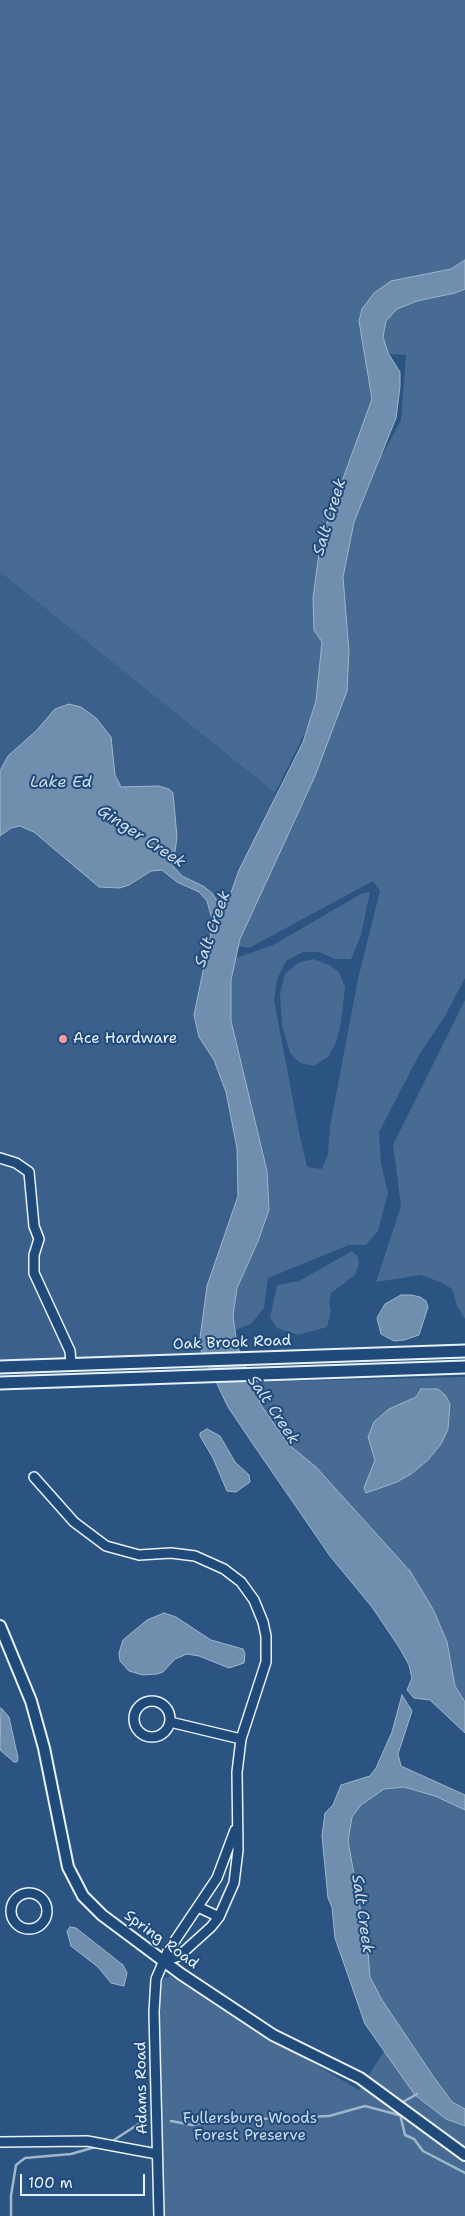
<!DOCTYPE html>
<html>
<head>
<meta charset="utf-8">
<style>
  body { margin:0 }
  #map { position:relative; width:465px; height:2216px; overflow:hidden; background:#2b5482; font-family:"Shantell Sans",sans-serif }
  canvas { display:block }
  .scale { position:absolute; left:20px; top:2174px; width:125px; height:22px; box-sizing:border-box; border:2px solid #e8f1f8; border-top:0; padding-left:6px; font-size:15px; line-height:18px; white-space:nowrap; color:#e8f1f8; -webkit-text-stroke:4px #1f4a7a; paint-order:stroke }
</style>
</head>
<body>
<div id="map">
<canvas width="465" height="2216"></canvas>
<div class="scale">100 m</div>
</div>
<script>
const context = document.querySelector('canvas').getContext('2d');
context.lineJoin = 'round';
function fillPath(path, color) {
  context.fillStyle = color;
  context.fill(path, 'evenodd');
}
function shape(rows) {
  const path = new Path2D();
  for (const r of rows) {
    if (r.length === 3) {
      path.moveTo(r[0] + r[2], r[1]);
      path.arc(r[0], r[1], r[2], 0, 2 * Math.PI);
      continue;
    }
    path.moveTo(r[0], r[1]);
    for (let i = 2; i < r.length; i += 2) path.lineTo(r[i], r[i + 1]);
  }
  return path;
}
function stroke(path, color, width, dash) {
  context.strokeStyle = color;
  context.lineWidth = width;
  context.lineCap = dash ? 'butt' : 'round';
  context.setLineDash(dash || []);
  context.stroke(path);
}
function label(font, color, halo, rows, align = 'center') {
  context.font = font + ' "Shantell Sans",sans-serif';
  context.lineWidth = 4;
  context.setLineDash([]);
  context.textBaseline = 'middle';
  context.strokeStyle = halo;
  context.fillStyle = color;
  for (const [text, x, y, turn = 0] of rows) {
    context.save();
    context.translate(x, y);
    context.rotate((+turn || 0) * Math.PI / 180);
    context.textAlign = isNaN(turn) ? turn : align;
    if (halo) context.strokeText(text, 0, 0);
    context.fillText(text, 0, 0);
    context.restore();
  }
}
fillPath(shape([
  [0,572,275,793,275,807,223,927,226,1077,240,1143,243,1204,212,1354,0,1364]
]), '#3a608b');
fillPath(shape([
  [0,0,465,0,465,978,445,1016,419,1055,379,1132,381,1163,388,1193,378,1231,366,1245,349,1245,268,1278,264,1308,251,1324,235,1330,233,1316,237,1288,258,1241,269,1210,267,1171,231,1021,231,980,236,958,273,945,361,894,370,892,361,935,351,959,335,959,319,952,303,952,286,961,277,979,274,1000,299,1132,307,1167,322,1169,328,1154,330,1126,358,979,380,891,373,881,249,948,238,946,254,905,315,776,347,691,349,652,343,577,354,522,380,459,401,420,406,355,367,353,378,401,325,647,319,704,275,793,0,572],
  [313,959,329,965,339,972,345,987,341,1023,336,1042,329,1056,314,1066,300,1063,290,1053,282,1025,280,993,285,974,298,963],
  [465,1000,465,1319,457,1306,452,1289,440,1282,421,1275,376,1282,401,1206,393,1145],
  [352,1251,358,1257,359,1264,355,1275,331,1293,329,1303,331,1311,327,1327,298,1335,277,1328,270,1318,277,1285,299,1281],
  [465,1377,465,1702,455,1686,447,1642,433,1609,410,1571,316,1467,288,1444,261,1405,251,1382],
  [404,1787,435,1796,465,1810,465,2216,164,2216,157,1991,160,1984,163,1979,171,1976,282,2045,359,2090,400,2027,382,2000,370,1977,368,1952,348,1841,352,1818,361,1805,384,1789]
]), '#476b93');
const water = shape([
  [465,260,465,289,455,293,417,301,397,309,386,321,383,337,388,353,400,372,400,387,396,418,354,522,343,577,349,652,347,691,315,776,240,939,231,980,231,1021,267,1171,269,1210,258,1241,237,1288,233,1316,237,1345,261,1405,288,1444,316,1467,410,1571,433,1609,447,1642,455,1686,465,1702,465,1733,430,1700,414,1698,407,1690,412,1678,409,1665,399,1647,372,1607,330,1556,255,1447,228,1407,199,1346,207,1286,238,1196,237,1148,226,1092,214,1060,199,1037,194,1015,213,923,207,901,199,892,177,882,162,870,151,871,129,885,120,888,99,887,34,832,20,826,11,828,0,836,0,771,8,756,37,730,55,709,69,704,81,707,96,718,111,737,115,775,121,787,158,786,169,789,173,793,177,837,173,866,182,876,203,886,212,893,220,905,226,907,239,870,303,742,316,701,322,642,314,630,313,598,321,539,372,399,359,321,362,309,374,293,391,281,451,269,465,260],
  [401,1295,411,1295,420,1297,426,1301,428,1307,419,1335,404,1340,394,1341,381,1334,377,1318,385,1304,401,1295],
  [421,1389,438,1389,445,1395,450,1404,448,1429,441,1444,428,1460,411,1474,397,1482,366,1493,364,1488,375,1460,368,1437,374,1422,389,1409,416,1397,421,1389],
  [207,1429,220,1436,235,1462,249,1475,250,1482,236,1492,227,1491,213,1458,200,1436,200,1433,207,1429],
  [164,1613,176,1617,211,1640,243,1649,245,1654,244,1663,229,1668,199,1656,187,1654,175,1659,163,1672,157,1674,143,1675,129,1671,120,1661,119,1653,123,1640,147,1620,164,1613],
  [402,1695,412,1711,398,1754,401,1766,465,1795,465,1810,435,1796,404,1787,384,1789,361,1805,352,1817,348,1841,368,1952,370,1977,382,2000,433,2076,452,2102,465,2109,465,2126,446,2119,415,2095,365,2024,335,1938,332,1907,328,1898,322,1836,325,1813,333,1805,341,1785,370,1776,376,1768,392,1732,402,1695],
  [1,1708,9,1717,18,1758,17,1762,14,1762,0,1750,1,1708],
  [70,1927,76,1928,123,1965,127,1973,124,1986,111,1983,98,1967,71,1946,67,1931,70,1927]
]);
fillPath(water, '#708ead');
stroke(water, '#a0b6cb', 1);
stroke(shape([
  [403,2102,417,2094],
  [400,2114,405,2135,414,2139,423,2151,465,2173],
  [171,2121,192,2125,210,2121,329,2116,365,2106,399,2115],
  [111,2142,140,2123],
  [11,2216,11,2196,16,2165,25,2158,71,2154,99,2146]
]), '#a0b6cb', 2.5);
const minor = shape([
  [0,1158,16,1163,29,1172,34,1226,39,1239,34,1255,34,1273,70,1351,71,1364],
  [34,1477,74,1522,106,1546,139,1555,171,1553,195,1556,224,1569,241,1582,254,1600,263,1622,266,1636,266,1662,241,1739,237,1772,238,1850,234,1883,219,1917,211,1927,179,1956,164,1961],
  [152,1719,18],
  [170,1722,241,1739],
  [29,1911,18],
  [198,1907,219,1917],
  [0,2142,87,2141,157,2154],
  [159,2216,154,2012,156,1979,168,1951,217,1878,235,1830]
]);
const tertiary = shape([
  [0,1626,31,1701,44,1748,68,1867,83,1896,102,1915,181,1974,273,2035,360,2078,465,2155]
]);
const secondary = shape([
  [0,1367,465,1351],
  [0,1383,465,1367]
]);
stroke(minor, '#e8f1f8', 12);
stroke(tertiary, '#e8f1f8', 14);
stroke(secondary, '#e8f1f8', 15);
stroke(minor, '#1f4a7a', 9);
stroke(tertiary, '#1f4a7a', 10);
stroke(secondary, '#1f4a7a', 11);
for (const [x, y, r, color] of [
  [63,1039,5,"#ff9aa2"]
]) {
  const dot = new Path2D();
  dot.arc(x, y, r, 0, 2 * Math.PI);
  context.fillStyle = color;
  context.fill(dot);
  stroke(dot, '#1f4a7a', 2);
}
label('15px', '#e8f1f8', '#1f4a7a', [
  ["Ace Hardware",73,1039]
], 'left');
label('15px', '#e8f1f8', '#1f4a7a', [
  ["Oak Brook Road",232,1343,-2],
  ["Spring Road",161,1940,36],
  ["Adams Road",142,2088,-91]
]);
label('15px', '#d0dde9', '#1f4a7a', [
  ["Fullersburg Woods",250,2119],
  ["Forest Preserve",250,2136]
]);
label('italic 16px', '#d0dde9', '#1f4a7a', [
  ["Salt Creek",330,517,-73],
  ["Lake Ed",61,783],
  ["Ginger Creek",141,837,33],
  ["Salt Creek",213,929,-71],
  ["Salt Creek",273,1410,56],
  ["Salt Creek",362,1914,82]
]);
</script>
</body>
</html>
